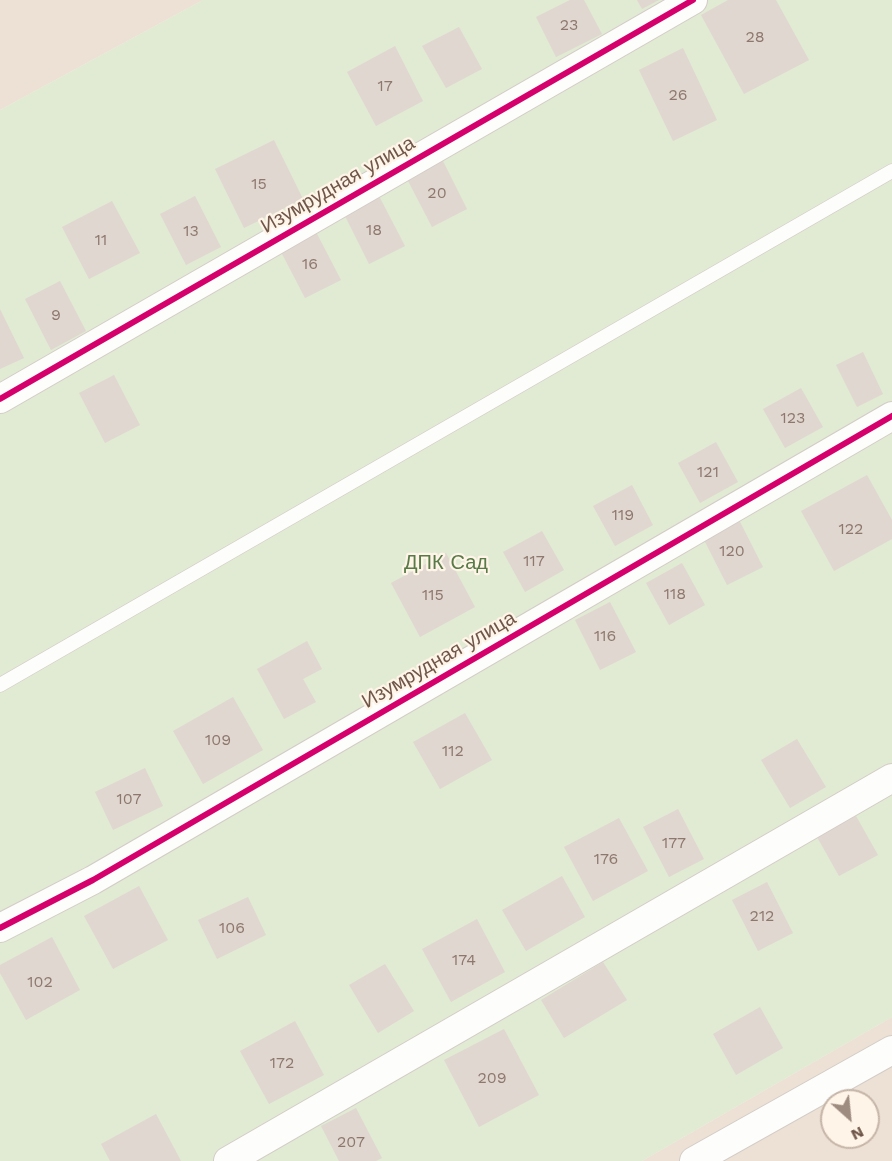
<!DOCTYPE html>
<html>
<head>
<meta charset="utf-8">
<style>
  body { margin:0 }
  #map { position:relative; width:892px; height:1161px; overflow:hidden; background:#f4efe8; font-family:"Work Sans",sans-serif }
  canvas { display:block }
  .north { position:absolute; left:820px; top:1089px; width:60px; height:60px; box-sizing:border-box; background:#fef4e7; border:2px solid #c5b5a8; border-radius:50%; rotate:153deg; font-size:16px; font-weight:700; line-height:24px; text-align:center; color:#70564a }
  .north::after { content:''; display:block; margin:auto; width:21px; height:27px; background:#9e8c81; clip-path:polygon(50% 0,100% 100%,50% 72%,0 100%) }
</style>
</head>
<body>
<div id="map">
<canvas width="892" height="1161"></canvas>
<div class="north">N</div>
</div>
<script>
const context = document.querySelector('canvas').getContext('2d');
context.lineJoin = 'round';
function fillPath(path, color) {
  context.fillStyle = color;
  context.fill(path, 'evenodd');
}
function shape(rows) {
  const path = new Path2D();
  for (const r of rows) {
    path.moveTo(r[0], r[1]);
    for (let i = 2; i < r.length; i += 2) path.lineTo(r[i], r[i + 1]);
  }
  return path;
}
function stroke(path, color, width, dash) {
  context.strokeStyle = color;
  context.lineWidth = width;
  context.lineCap = dash ? 'butt' : 'round';
  context.setLineDash(dash || []);
  context.stroke(path);
}
function label(font, color, halo, rows, align = 'center') {
  context.font = font + ' "Work Sans",sans-serif';
  context.lineWidth = 4.5;
  context.setLineDash([]);
  context.textBaseline = 'middle';
  context.strokeStyle = halo;
  context.fillStyle = color;
  for (const [text, x, y, turn = 0] of rows) {
    context.save();
    context.translate(x, y);
    context.rotate((+turn || 0) * Math.PI / 180);
    context.textAlign = isNaN(turn) ? turn : align;
    if (halo) context.strokeText(text, 0, 0);
    context.fillText(text, 0, 0);
    context.restore();
  }
}
fillPath(shape([
  [0,0,203,0,0,110],
  [892,1017,892,1161,642,1161,649,1157],
  [832,1101,868,1101,868,1137,832,1137]
]), '#ede1d5');
fillPath(shape([
  [203,0,892,0,892,1017,642,1161,0,1161,0,110]
]), '#e1ead3');
fillPath(shape([
  [570,0,584,0,602,34,556,57,536,17],
  [637,0,659,0,642,9],
  [728,0,776,0,809,60,744,94,701,15],
  [459,27,482,69,446,88,422,46],
  [395,46,423,101,376,126,347,72],
  [683,48,717,120,673,141,639,70],
  [274,140,303,199,244,228,215,169],
  [442,159,467,209,432,227,406,177],
  [195,196,221,247,186,265,160,214],
  [379,196,405,246,369,264,344,214],
  [112,201,140,253,89,279,62,227],
  [315,230,341,280,305,298,279,248],
  [60,281,86,331,51,350,25,299],
  [0,309,24,358,0,369],
  [863,352,883,394,857,407,836,365],
  [114,375,140,425,105,443,79,393],
  [801,388,823,427,785,448,763,409],
  [716,442,738,482,700,503,678,463],
  [867,475,892,520,892,539,834,571,801,511],
  [632,485,653,525,615,546,593,506],
  [737,516,763,567,727,585,701,534],
  [542,531,564,570,525,592,503,552],
  [446,553,475,607,420,637,391,583],
  [682,563,705,605,669,625,646,583],
  [610,602,636,652,600,670,575,620],
  [307,641,322,669,303,679,316,702,284,719,257,669],
  [233,697,263,750,203,784,173,731],
  [465,713,492,760,440,789,413,742],
  [797,739,826,787,790,808,761,760],
  [145,768,163,806,113,830,95,792],
  [678,809,704,859,669,877,643,827],
  [856,816,878,855,839,876,817,837],
  [619,818,648,871,593,901,564,847],
  [562,876,585,917,526,951,502,910],
  [767,882,793,933,758,951,732,900],
  [139,886,168,940,113,969,84,916],
  [248,897,266,935,217,959,198,920],
  [477,919,505,972,451,1002,422,949],
  [52,937,80,990,26,1020,0,973,0,965],
  [603,962,627,1000,564,1038,541,1000],
  [385,964,414,1011,378,1033,349,985],
  [760,1007,783,1048,736,1075,713,1034],
  [295,1021,324,1075,269,1104,240,1051],
  [504,1029,539,1095,479,1127,444,1060],
  [356,1108,382,1158,376,1161,339,1161,321,1126],
  [156,1114,181,1161,110,1161,101,1144]
]), '#e0d7d0');
const service = shape([
  [0,685,892,171]
]);
const minor = shape([
  [0,399,693,0],
  [0,928,93,880,892,416],
  [228,1161,892,778],
  [694,1161,892,1050]
]);
stroke(service, '#d3ccc6', 15);
stroke(minor, '#d3ccc6', 30);
stroke(service, '#fdfdfc', 14);
stroke(minor, '#fdfdfc', 28);
stroke(shape([
  [0,399,693,0],
  [0,928,93,880,892,416]
]), '#d6006c', 6);
label('16px', '#8e786e', null, [
  ["23",569,25],
  ["28",755,37],
  ["17",385,86],
  ["26",678,95],
  ["15",259,184],
  ["20",437,193],
  ["18",374,230],
  ["13",191,231],
  ["11",101,240],
  ["16",310,264],
  ["9",56,315],
  ["123",793,418],
  ["121",708,472],
  ["119",623,515],
  ["122",851,529],
  ["120",732,551],
  ["117",534,561],
  ["118",675,594],
  ["115",433,595],
  ["116",605,636],
  ["109",218,740],
  ["112",453,751],
  ["107",129,799],
  ["177",674,843],
  ["176",606,859],
  ["212",762,916],
  ["106",232,928],
  ["174",464,960],
  ["102",40,982],
  ["172",282,1063],
  ["209",492,1078],
  ["207",351,1142]
]);
label('20px', '#70564a', '#fef4e7', [
  ["Изумрудная улица",338,185,-30],
  ["Изумрудная улица",439,660,-30]
]);
label('20px', '#577a46', '#fef4e7', [
  ["ДПК Сад",446,563]
]);
</script>
</body>
</html>
